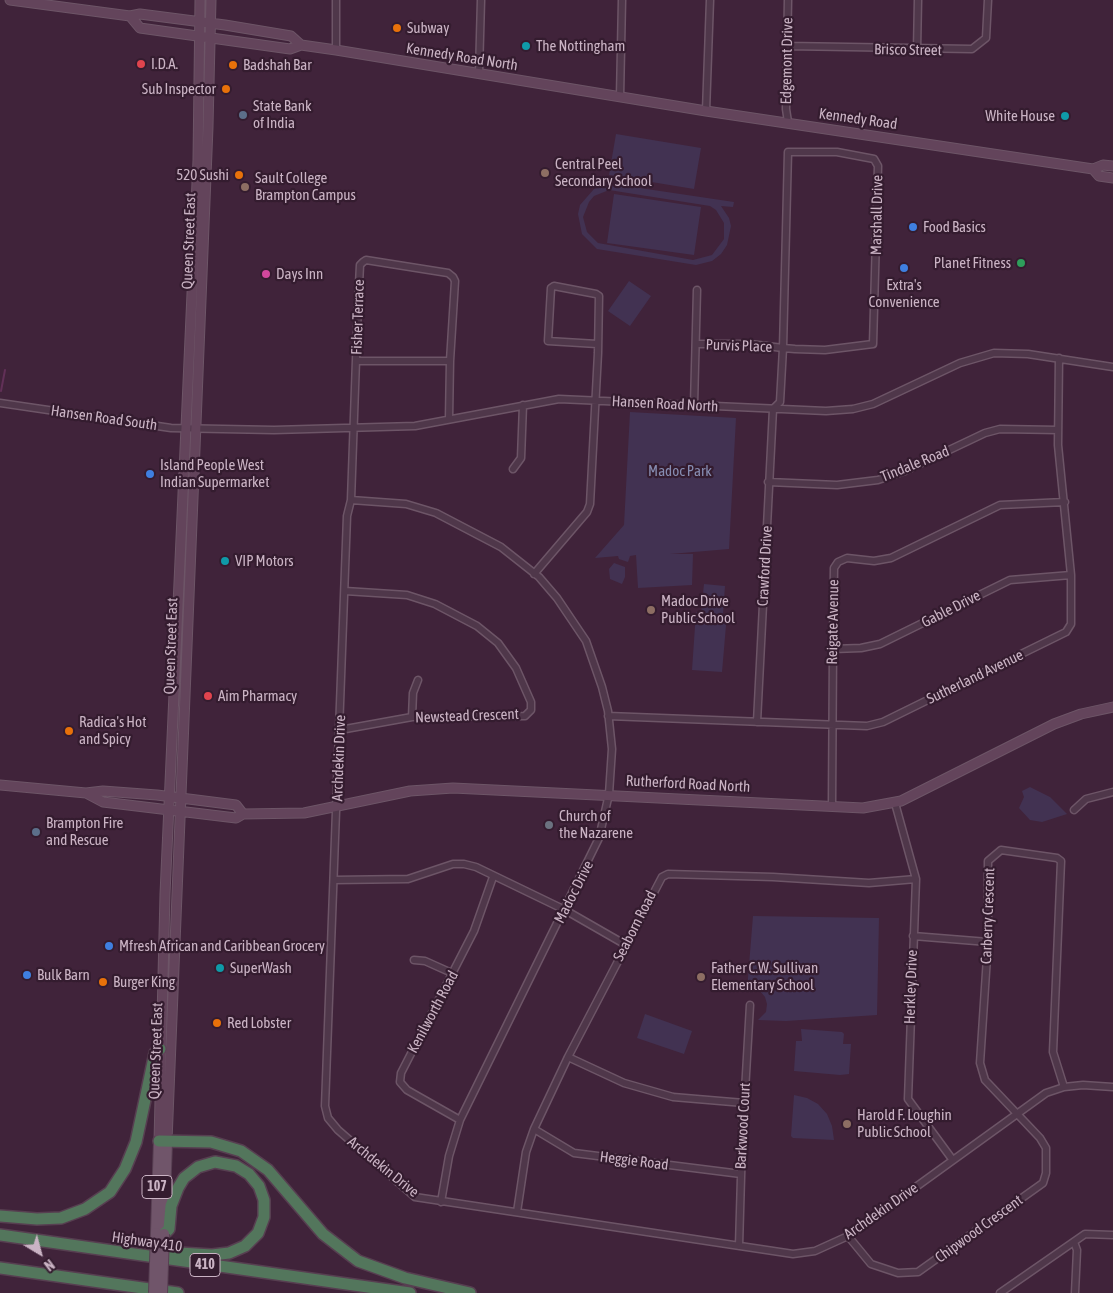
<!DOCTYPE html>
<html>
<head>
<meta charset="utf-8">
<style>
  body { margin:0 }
  #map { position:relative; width:1113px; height:1293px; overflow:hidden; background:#40233a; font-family:"Asap Condensed",sans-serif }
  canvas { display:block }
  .north { position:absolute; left:15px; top:1228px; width:50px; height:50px; -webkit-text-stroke:4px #341c2f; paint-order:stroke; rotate:143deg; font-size:14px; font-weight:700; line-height:20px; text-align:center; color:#cab3c4 }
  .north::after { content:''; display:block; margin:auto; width:18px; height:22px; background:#cab3c4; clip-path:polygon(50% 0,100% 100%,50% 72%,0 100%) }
</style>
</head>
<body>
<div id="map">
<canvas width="1113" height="1293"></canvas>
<div class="north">N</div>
</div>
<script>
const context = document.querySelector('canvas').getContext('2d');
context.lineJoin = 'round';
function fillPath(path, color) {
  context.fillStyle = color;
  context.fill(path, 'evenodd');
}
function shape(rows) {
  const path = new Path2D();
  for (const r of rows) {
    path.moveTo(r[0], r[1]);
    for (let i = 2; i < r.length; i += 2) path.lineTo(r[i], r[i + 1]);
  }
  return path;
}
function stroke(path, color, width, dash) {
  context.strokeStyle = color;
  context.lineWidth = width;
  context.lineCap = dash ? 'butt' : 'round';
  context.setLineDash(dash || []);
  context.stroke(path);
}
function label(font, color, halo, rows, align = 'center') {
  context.font = font + ' "Asap Condensed",sans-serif';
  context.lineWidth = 4.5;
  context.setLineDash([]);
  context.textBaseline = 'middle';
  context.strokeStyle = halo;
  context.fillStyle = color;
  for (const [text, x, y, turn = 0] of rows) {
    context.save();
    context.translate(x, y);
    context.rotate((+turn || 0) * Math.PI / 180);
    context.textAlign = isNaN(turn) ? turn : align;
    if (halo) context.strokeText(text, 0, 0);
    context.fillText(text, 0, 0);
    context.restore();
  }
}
fillPath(shape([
  [616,134,701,148,694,189,609,175],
  [613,184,734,202,733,207,721,206,729,218,731,226,727,245,721,254,712,261,696,265,597,249,582,234,578,214,580,205,594,189],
  [609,190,710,206,716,210,724,223,724,239,712,255,693,260,598,243,587,232,583,217,589,202,594,196],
  [614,194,701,207,694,255,607,243],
  [629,281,651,296,630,326,608,311],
  [630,412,736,418,729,549,670,554,693,554,692,585,638,588,636,555,630,556,628,562,619,559,618,556,595,558,624,525],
  [614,563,625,567,625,577,622,584,610,579,609,569],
  [704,584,725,586,723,614,727,614,722,672,692,670,696,612,701,612],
  [1030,787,1050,797,1067,814,1042,822,1030,820,1019,808,1024,797,1022,791],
  [753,916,879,918,877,1015,786,1021,758,1020,766,1012,767,1004,765,997,760,991,747,990],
  [645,1014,692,1031,684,1054,637,1038],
  [801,1029,842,1032,844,1034,843,1044,851,1044,849,1074,840,1075,794,1071,796,1041,802,1041],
  [794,1095,807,1098,818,1104,827,1114,832,1126,834,1140,793,1138,791,1136]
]), '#423252');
stroke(shape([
  [1,391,5,370]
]), '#613057', 2);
const street = shape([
  [787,46,972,49,986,38,988,0],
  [336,50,336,0],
  [917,50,918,0],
  [479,73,481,0],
  [620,97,622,0],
  [706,111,710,0],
  [788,122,786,109,788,0],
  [696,344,750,344,783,348,795,349,825,350,873,344,878,166,874,159,837,152,788,152,783,348,780,402,773,409],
  [356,361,450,361],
  [0,403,171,428,274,430,415,426,559,399,826,411,853,409,873,404,960,363,994,353,1028,354,1113,367],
  [694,405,697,290],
  [449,419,450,361,455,281,453,277,448,273,366,260,363,262,360,265,358,304,351,500,347,516,325,1106,328,1118,338,1130,415,1197,793,1254,815,1251,848,1236,1046,1093,1064,1087,1083,1085,1113,1087],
  [513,469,521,458,523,405],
  [768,482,837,485,878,480,905,471,985,433,1000,429,1058,430],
  [351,500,406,504,436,513,501,547,539,577,557,598,586,641,602,687,608,711,612,749,609,794,599,838,460,1120,449,1156,441,1202],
  [534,574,587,512,590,504,598,353,599,296,596,294,554,286,551,288,548,341,597,344],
  [833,649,861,648,880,644,1010,580,1071,575],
  [608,716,867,726,883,722,1066,632,1071,624,1071,575,1058,445,1059,358],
  [412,717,413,693,418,680],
  [757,722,773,409],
  [340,730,412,717,525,716,531,710,531,702,516,668,498,643,477,626,435,604,407,595,345,591],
  [895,803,916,879,908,1099,952,1159],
  [832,805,833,649,834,568,838,562,847,558,874,561,891,558,1000,505,1065,502],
  [1074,810,1086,799,1113,792],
  [334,880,408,879,453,864,464,864,476,867,565,910,626,945],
  [913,936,988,942],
  [414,960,425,961,454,974],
  [568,1057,624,1083,673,1097,744,1103],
  [460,1120,407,1090,400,1082,401,1073,474,931,493,877],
  [534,1129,574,1153,741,1174],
  [517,1212,526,1152,534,1129,568,1057,662,877,668,874,773,877,869,883,916,879],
  [848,1236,871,1264,898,1273,918,1272,1043,1183,1046,1173,1046,1148,1040,1138,985,1080,980,1063,988,942,988,861,1001,850,1057,858,1061,861,1053,1052,1064,1087],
  [1074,1242,1077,1250,1075,1293],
  [739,1246,742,1143,750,1005],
  [1000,1293,1085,1234,1113,1235]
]);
const secondary = shape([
  [10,0,130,16,140,14,225,25,291,36,301,45],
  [130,16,140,28,290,49,301,45,336,50,706,111,1093,169],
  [1093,169,1099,176,1113,178],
  [1093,169,1103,165,1113,166],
  [0,785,86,793,103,791,157,795,236,805,243,814],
  [86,793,103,802,236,818,243,814,304,813,410,791,453,788,863,808,901,801,1054,724,1081,714,1113,707],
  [159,1141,165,894,198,160,200,0],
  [167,1141,208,127,211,0]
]);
const primary = shape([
  [164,1226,167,1141],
  [156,1233,159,1141]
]);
const highway = shape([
  [159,1141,211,1142,241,1151,268,1170,323,1234,358,1261,405,1278,470,1293],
  [0,1216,37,1219,61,1218,85,1209,110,1192,125,1169,136,1142,155,1053,160,1049],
  [0,1235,410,1293],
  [163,1252,212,1255,229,1253,245,1246,258,1233,264,1217,264,1200,259,1186,249,1174,236,1166,215,1162,198,1167,184,1178,178,1188,171,1206,169,1229,164,1234],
  [0,1268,178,1293]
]);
stroke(street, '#6d5567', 9);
stroke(secondary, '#6d5567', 11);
stroke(primary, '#584053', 12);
stroke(highway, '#573f51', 14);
stroke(street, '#4f374a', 6);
stroke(secondary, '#63445b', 9);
stroke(primary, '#70556a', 10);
stroke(highway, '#53765c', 11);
const primaryBridge = shape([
  [154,1293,156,1233],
  [162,1293,164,1234]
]);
stroke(primaryBridge, '#584053', 12, []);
stroke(primaryBridge, '#70556a', 10);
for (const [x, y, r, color] of [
  [397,28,5,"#e8710a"],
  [526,46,5,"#0f9aa8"],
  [141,64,5,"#e0444e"],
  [233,65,5,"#e8710a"],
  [226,89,5,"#e8710a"],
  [243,115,5,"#5c6f8a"],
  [1065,116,5,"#0f9aa8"],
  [545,173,5,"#8d6e63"],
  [239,175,5,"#e8710a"],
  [245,187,5,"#8d6e63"],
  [913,227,5,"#3f7fe0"],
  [1021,263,5,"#2e9e5b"],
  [904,268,5,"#3f7fe0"],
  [266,274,5,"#d1479c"],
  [150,474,5,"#3f7fe0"],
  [225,561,5,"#0f9aa8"],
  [651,610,5,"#8d6e63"],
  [208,696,5,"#e0444e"],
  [69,731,5,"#e8710a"],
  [549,825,5,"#6b7280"],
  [36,832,5,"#5c6f8a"],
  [109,946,5,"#3f7fe0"],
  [220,968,5,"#0f9aa8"],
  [27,975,5,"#3f7fe0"],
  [701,977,5,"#8d6e63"],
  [103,982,5,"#e8710a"],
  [217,1023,5,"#e8710a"],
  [847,1124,5,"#8d6e63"]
]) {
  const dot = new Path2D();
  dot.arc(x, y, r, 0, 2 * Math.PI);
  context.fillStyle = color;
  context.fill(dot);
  stroke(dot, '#341c2f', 2);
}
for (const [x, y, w] of [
  [157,1187,30],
  [205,1265,30]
]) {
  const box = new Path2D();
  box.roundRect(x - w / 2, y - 11.5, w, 23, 4);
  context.fillStyle = '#341c2f';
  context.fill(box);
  stroke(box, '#cab3c4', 1);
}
label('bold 14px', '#cab3c4', null, [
  ["107",157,1187],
  ["410",205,1265]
]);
label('15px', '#cab3c4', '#341c2f', [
  ["Subway",407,28],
  ["The Nottingham",536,46],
  ["I.D.A.",151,64],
  ["Badshah Bar",243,65],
  ["Sub Inspector",216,89,"right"],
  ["State Bank",253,106],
  ["of India",253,123],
  ["White House",1055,116,"right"],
  ["Central Peel",555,164],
  ["Secondary School",555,181],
  ["520 Sushi",229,175,"right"],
  ["Sault College",255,178],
  ["Brampton Campus",255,195],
  ["Food Basics",923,227],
  ["Planet Fitness",1011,263,"right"],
  ["Days Inn",276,274],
  ["Extra's",904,285,"center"],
  ["Convenience",904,302,"center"],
  ["Island People West",160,465],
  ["Indian Supermarket",160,482],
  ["VIP Motors",235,561],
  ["Madoc Drive",661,601],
  ["Public School",661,618],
  ["Aim Pharmacy",218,696],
  ["Radica's Hot",79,722],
  ["and Spicy",79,739],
  ["Church of",559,816],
  ["the Nazarene",559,833],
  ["Brampton Fire",46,823],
  ["and Rescue",46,840],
  ["Mfresh African and Caribbean Grocery",119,946],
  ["SuperWash",230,968],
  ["Father C.W. Sullivan",711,968],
  ["Elementary School",711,985],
  ["Bulk Barn",37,975],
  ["Burger King",113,982],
  ["Red Lobster",227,1023],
  ["Harold F. Loughin",857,1115],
  ["Public School",857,1132]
], 'left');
label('15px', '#cab3c4', '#341c2f', [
  ["Brisco Street",908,50,1],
  ["Kennedy Road North",462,57,9],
  ["Edgemont Drive",787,61,-89],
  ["Kennedy Road",858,119,8],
  ["Marshall Drive",877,215,-89],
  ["Queen Street East",189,241,-88],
  ["Fisher Terrace",358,317,-88],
  ["Purvis Place",739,346,2],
  ["Hansen Road North",665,404,3],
  ["Hansen Road South",104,418,8],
  ["Tindale Road",915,464,-22],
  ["Crawford Drive",765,566,-87],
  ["Gable Drive",951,609,-27],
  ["Reigate Avenue",833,622,-89],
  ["Queen Street East",171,646,-88],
  ["Sutherland Avenue",975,677,-26],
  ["Newstead Crescent",467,716,-2],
  ["Archdekin Drive",339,758,-88],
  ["Rutherford Road North",688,784,3],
  ["Madoc Drive",574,892,-63],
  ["Carberry Crescent",988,916,-88],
  ["Seaborn Road",635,926,-63],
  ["Herkley Drive",911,987,-88],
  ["Kenilworth Road",433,1012,-62],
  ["Queen Street East",156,1051,-88],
  ["Barkwood Court",743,1126,-87],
  ["Heggie Road",634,1161,7],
  ["Archdekin Drive",383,1167,39],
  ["Archdekin Drive",881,1211,-35],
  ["Chipwood Crescent",979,1229,-36],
  ["Highway 410",147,1242,8]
]);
label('15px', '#868cb1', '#341c2f', [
  ["Madoc Park",680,471]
]);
</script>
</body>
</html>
